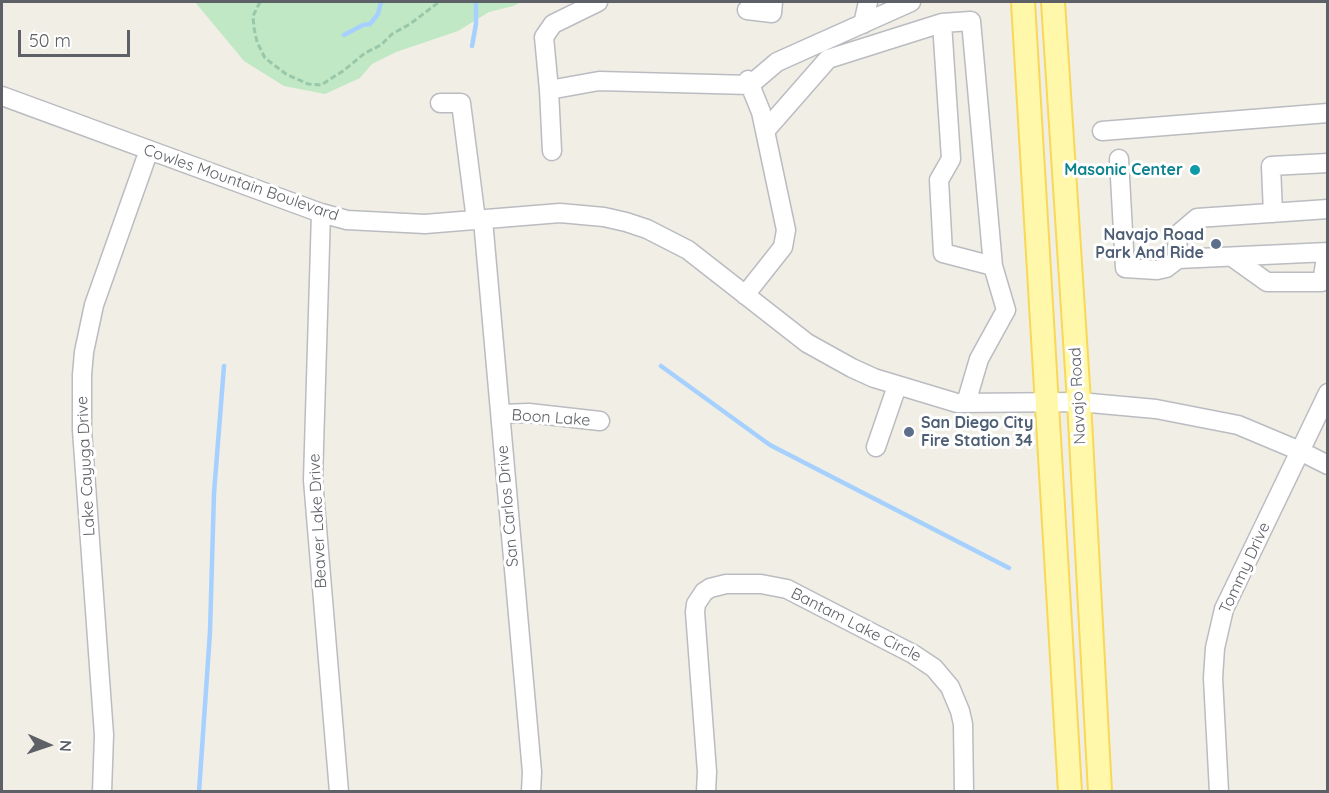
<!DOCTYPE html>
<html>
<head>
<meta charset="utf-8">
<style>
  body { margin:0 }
  #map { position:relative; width:1329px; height:793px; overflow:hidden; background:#f0eee5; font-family:Quicksand,sans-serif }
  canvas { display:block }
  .frame { position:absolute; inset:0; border:3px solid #5d6066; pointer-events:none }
  .north { position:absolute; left:18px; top:715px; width:60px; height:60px; -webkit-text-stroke:4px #fff; paint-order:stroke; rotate:93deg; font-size:16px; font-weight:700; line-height:24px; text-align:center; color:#5d6066 }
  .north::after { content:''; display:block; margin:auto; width:21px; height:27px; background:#5d6066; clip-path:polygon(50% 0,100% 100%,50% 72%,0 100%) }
  .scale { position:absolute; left:18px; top:30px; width:112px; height:27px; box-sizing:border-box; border:3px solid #5d6066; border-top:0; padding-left:8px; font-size:18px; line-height:21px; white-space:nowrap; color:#5d6066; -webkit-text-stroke:4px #fff; paint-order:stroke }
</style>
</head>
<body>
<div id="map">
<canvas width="1329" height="793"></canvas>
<div class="frame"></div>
<div class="north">N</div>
<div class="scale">50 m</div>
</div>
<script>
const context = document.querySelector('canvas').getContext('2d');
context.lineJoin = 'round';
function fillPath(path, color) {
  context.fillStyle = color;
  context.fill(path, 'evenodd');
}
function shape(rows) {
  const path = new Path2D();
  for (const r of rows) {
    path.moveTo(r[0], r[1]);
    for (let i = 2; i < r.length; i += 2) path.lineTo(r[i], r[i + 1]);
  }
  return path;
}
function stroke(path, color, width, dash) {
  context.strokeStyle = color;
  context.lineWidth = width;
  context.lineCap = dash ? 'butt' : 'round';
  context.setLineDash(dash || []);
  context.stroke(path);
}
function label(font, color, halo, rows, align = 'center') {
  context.font = font + ' Quicksand,sans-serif';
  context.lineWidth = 6;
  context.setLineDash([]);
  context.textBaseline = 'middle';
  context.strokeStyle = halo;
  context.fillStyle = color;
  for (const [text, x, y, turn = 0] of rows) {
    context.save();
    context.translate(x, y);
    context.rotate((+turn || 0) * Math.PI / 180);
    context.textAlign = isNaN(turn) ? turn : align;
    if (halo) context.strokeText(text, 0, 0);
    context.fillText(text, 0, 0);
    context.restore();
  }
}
fillPath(shape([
  [195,2,521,2,513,6,489,12,458,31,396,52,372,64,360,78,325,94,284,86,244,61]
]), '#c1e8c4');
stroke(shape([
  [344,35,363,25,370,24,378,14,381,2],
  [472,46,476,24,476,2],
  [661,366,770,445,1009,568],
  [199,792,210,632,214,493,224,366]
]), '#a6d1ff', 4.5);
const minor = shape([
  [747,10,772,13,773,2],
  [863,24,868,2],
  [549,90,544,37,553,24,598,2],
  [2,96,321,213,347,220,425,224,560,213,604,217,626,222,647,229,688,250,807,343,852,368,874,378,957,403,1079,402,1156,409,1238,425,1300,451,1328,465],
  [440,103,461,103,476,220],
  [765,131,828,59,942,23],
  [1102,131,1328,113],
  [552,151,549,90,599,81,750,85,777,62,911,2],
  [1119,159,1125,268,1157,270,1166,268,1178,259,1328,252],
  [321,213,313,480,339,792],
  [1273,213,1271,166,1328,163],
  [483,220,532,772,531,792],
  [1232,257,1267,282,1322,282,1327,252],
  [1178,259,1177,235,1197,218,1328,209],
  [745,295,783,247,786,230,761,112,748,80],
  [966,403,979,359,1006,310,993,266,971,21,942,23,951,159,939,180,943,253,993,266],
  [501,414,529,413,600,421],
  [876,447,897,386],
  [102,792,104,735,82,430,82,375,84,352,94,305,149,150],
  [706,792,707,772,695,612,696,604,704,592,710,588,726,584,761,584,787,589,913,654,934,668,950,687,960,711,963,724,964,792],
  [1219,792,1213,678,1215,648,1224,609,1328,393]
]);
const major = shape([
  [1023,2,1070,792],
  [1053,2,1079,402,1100,792]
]);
stroke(minor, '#babcc1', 21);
stroke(major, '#f8d856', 26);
stroke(shape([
  [260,2,253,16,254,28,257,42,265,58,286,74,308,84,321,85,343,71,365,53,381,45,392,34,410,24,439,2]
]), '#98c7a9', 3, [6, 3]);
stroke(minor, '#fff', 18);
stroke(major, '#fff8ab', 22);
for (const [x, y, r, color] of [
  [1195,170,6,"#0f9aa8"],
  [1216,244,6,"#5c6f8a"],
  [909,432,6,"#5c6f8a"]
]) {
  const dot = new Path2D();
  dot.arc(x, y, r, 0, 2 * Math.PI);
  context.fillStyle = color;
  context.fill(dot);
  stroke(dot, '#fff', 2);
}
label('bold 16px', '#0d838f', '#fff', [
  ["Masonic Center",1183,170]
], 'right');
label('16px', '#5d6066', '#fff', [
  ["Cowles Mountain Boulevard",241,183,19],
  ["Navajo Road",1078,396,-93],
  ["Boon Lake",551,418,4],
  ["Lake Cayuga Drive",86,466,-93],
  ["San Carlos Drive",508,506,-95],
  ["Beaver Lake Drive",318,521,-93],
  ["Tommy Drive",1245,568,-65],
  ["Bantam Lake Circle",856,625,27]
]);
label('bold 16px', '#4e5e75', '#fff', [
  ["Navajo Road",1204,235],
  ["Park And Ride",1204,253],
  ["San Diego City",921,423,"left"],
  ["Fire Station 34",921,441,"left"]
], 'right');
</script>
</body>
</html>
